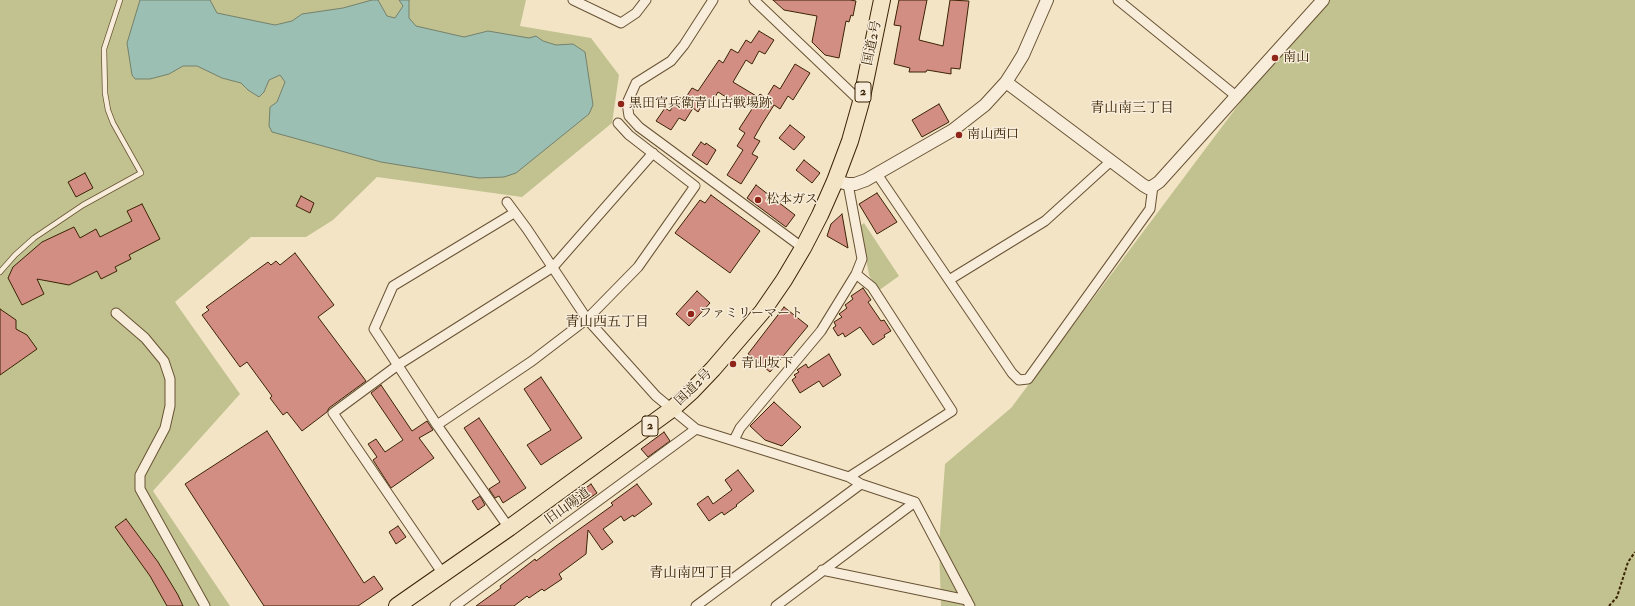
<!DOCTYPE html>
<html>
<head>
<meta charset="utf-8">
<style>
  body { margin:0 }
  canvas { display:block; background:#f3e4c6 }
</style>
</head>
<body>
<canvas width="1635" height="606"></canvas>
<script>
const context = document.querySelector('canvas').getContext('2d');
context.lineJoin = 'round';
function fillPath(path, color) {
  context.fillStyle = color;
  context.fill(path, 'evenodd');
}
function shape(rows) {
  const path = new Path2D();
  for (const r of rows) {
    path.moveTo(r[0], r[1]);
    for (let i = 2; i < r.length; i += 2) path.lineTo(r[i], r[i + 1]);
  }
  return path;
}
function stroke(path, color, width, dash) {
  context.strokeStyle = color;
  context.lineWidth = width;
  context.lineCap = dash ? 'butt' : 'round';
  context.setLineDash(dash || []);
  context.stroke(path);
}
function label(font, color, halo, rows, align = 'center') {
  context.font = font + ' "IM FELL Double Pica","Noto Serif JP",serif';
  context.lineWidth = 3;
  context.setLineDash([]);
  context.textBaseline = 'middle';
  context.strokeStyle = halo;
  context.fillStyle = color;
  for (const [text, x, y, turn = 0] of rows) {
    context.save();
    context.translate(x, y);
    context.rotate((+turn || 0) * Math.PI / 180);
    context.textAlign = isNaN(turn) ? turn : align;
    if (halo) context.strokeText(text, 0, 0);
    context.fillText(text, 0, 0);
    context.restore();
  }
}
fillPath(shape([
  [0,0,526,0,520,26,591,38,619,75,612,123,522,197,377,177,333,220,306,237,251,237,175,302,240,394,153,491,230,606,0,606],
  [1328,0,1635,0,1635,606,941,606,939,545,945,464,1011,408,1242,100],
  [864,223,899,276,878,291,869,275,860,226]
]), '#c2c290');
const water = shape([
  [140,0,210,0,217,13,275,25,292,21,302,14,343,8,372,0,378,0,387,16,395,18,403,6,399,0,409,0,409,18,416,26,464,37,488,31,529,38,536,36,543,41,556,45,573,44,585,52,593,105,589,114,516,173,504,177,479,178,381,162,272,132,269,126,270,107,277,102,285,82,280,75,269,80,264,92,259,97,248,90,241,83,222,78,197,66,183,66,169,74,150,79,135,79,132,75,127,43,140,0]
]);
fillPath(water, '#9bbfb2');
stroke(water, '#75816c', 1);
const building = shape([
  [773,0,850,0,856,1,853,16,851,15,849,22,846,21,839,58,825,55,812,42,817,16,784,10,773,0],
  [899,0,927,0,919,40,943,46,950,0,969,1,960,69,951,68,951,74,927,70,926,72,909,72,910,68,894,64,901,26,894,25,899,0],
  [759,31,774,40,765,54,759,51,752,64,746,60,733,82,758,97,760,94,766,98,774,85,780,89,795,64,810,73,793,100,788,96,780,109,774,105,762,124,754,138,760,141,752,154,758,157,741,184,727,175,743,150,737,146,745,133,739,129,752,109,737,99,734,102,718,92,712,102,706,99,698,112,693,108,685,121,679,118,671,130,656,121,665,108,670,111,679,97,684,100,692,88,698,91,719,60,723,63,731,49,738,53,746,40,751,43,759,31],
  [939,104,949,122,922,137,912,120,939,104],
  [790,125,805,137,794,150,779,138,790,125],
  [701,142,705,145,706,143,716,150,707,165,692,155,701,142],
  [804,160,820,173,812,183,796,170,804,160],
  [85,173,93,188,76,197,68,182,85,173],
  [756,185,795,215,786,227,747,198,756,185],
  [877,193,897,222,877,234,859,204,877,193],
  [711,195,760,231,730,273,675,233,700,200,705,203,711,195],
  [301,196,314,203,310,213,296,206,301,196],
  [142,204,160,239,129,255,131,259,115,267,117,271,101,279,97,271,69,285,37,279,44,294,22,305,8,278,13,267,42,242,74,227,80,238,96,229,100,237,132,221,127,211,142,204],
  [842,214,848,248,827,236,831,224,842,214],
  [295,253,334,305,318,317,366,381,329,408,327,412,302,431,287,412,283,415,270,398,272,396,247,362,240,367,202,315,209,310,206,307,268,262,271,265,276,261,280,265,295,253],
  [863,288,871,300,868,302,881,321,884,320,891,331,884,335,885,337,873,345,860,327,845,337,843,333,838,336,833,328,836,326,834,322,842,317,839,314,847,308,845,305,853,299,851,296,863,288],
  [697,291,710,303,689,326,676,314,697,291],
  [784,307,808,326,770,372,748,354,784,307],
  [0,309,16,320,16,329,27,335,37,349,0,375,0,309],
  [829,354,841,375,823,387,819,381,800,393,792,380,796,377,794,375,799,372,797,370,806,364,808,368,829,354],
  [541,377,582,438,541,465,527,445,551,430,524,389,541,377],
  [381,385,412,431,427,421,433,430,419,438,434,458,391,488,373,460,377,457,368,444,376,439,385,452,403,440,371,393,381,385],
  [774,402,801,427,782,446,765,440,750,426,774,402],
  [479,418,526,488,503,503,499,496,495,498,489,489,500,482,464,428,479,418],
  [267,431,364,583,374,576,383,589,358,606,264,606,185,484,267,431],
  [664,432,670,441,648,457,641,449,664,432],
  [738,470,754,491,736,505,737,506,724,515,722,512,709,521,697,504,708,496,713,504,732,490,725,480,738,470],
  [591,484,597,493,577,507,571,499,591,484],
  [637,484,652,504,634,517,633,515,624,521,621,516,603,529,613,542,602,550,588,530,586,554,559,574,562,579,544,591,542,589,529,598,527,596,514,606,476,606,501,588,500,586,526,566,535,559,536,561,556,546,613,505,611,503,637,484],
  [480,496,485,505,478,510,472,501,480,496],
  [126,519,158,562,178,595,183,606,167,606,150,576,115,527,126,519],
  [398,526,406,537,396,544,389,532,398,526]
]);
fillPath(building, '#d38e83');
stroke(building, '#3b2304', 1);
const service = shape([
  [0,272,15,255,34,238,83,205,141,173,113,123,108,110,105,93,104,49,120,0]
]);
const minor = shape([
  [573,0,621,23,636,13,646,0],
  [713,0,684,45,671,61,636,83,627,103,629,116,639,127,803,248],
  [754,0,861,102],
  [1118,0,1236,96],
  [877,174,1012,373,1019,380,1028,379,1150,209,1153,186],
  [507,202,527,229,587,319,656,396,696,429,849,477,861,484,915,502,970,606],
  [949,280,1045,221,1111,161],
  [116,313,145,338,164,361,170,379,170,406,165,428,140,475,140,489,205,606],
  [437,425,532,361,587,319,638,267,695,186,629,135,618,123],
  [734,440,740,428,821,331,856,274,862,259,848,184],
  [849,477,952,411,872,287,856,274],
  [509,528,437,425,374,329,393,286,514,213],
  [822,570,967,600],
  [443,574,333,413,398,365,553,267,653,153],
  [455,606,696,429],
  [696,606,861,484],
  [776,606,915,502]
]);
const tertiary = shape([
  [1006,82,1143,185,1148,188,1153,186,1159,182,1323,0],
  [835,181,848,184,855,184,866,180,953,130,985,105,1006,82,1015,68,1023,55,1047,0]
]);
const trunk = shape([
  [397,606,509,528,672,409,692,391,713,369,762,312,784,280,803,248,820,215,835,181,850,141,861,102,882,0]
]);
stroke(service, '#695334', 6);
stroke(minor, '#695334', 11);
stroke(tertiary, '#695334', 14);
stroke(trunk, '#3b2304', 18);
stroke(shape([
  [1609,606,1617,597,1628,562,1635,552]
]), '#3b2304', 2, [3, 2]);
stroke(service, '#f7edda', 4.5);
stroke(minor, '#f7edda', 9);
stroke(tertiary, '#f7edda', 12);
stroke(trunk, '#f3e4c6', 16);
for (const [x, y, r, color] of [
  [1275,58,4,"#8f2418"],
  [621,104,4,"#8f2418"],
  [959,135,4,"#8f2418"],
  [758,200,4,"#8f2418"],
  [691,314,4,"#8f2418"],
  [733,364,4,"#8f2418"]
]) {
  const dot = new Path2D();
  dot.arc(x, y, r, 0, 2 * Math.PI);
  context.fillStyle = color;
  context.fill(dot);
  stroke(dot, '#f7edda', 1.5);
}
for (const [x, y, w] of [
  [863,92,16],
  [650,426,16]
]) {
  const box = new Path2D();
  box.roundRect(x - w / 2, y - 10, w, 20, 3);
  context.fillStyle = '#f7edda';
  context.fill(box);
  stroke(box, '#3b2304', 1);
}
label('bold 12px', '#3b2304', null, [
  ["2",863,92],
  ["2",650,426]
]);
label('13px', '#3b2304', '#f7edda', [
  ["国道2号",873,43,-78],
  ["国道2号",694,388,-44],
  ["旧山陽道",568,507,-36]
]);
label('13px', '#3b2304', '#f7edda', [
  ["南山",1283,58],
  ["黒田官兵衛青山古戦場跡",629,104],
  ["南山西口",967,135],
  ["松本ガス",766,200],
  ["ファミリーマート",699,314],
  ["青山坂下",741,364]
], 'left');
label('14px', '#3b2304', '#f7edda', [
  ["青山南三丁目",1132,109],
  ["青山西五丁目",607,323],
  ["青山南四丁目",691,574]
]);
</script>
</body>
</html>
